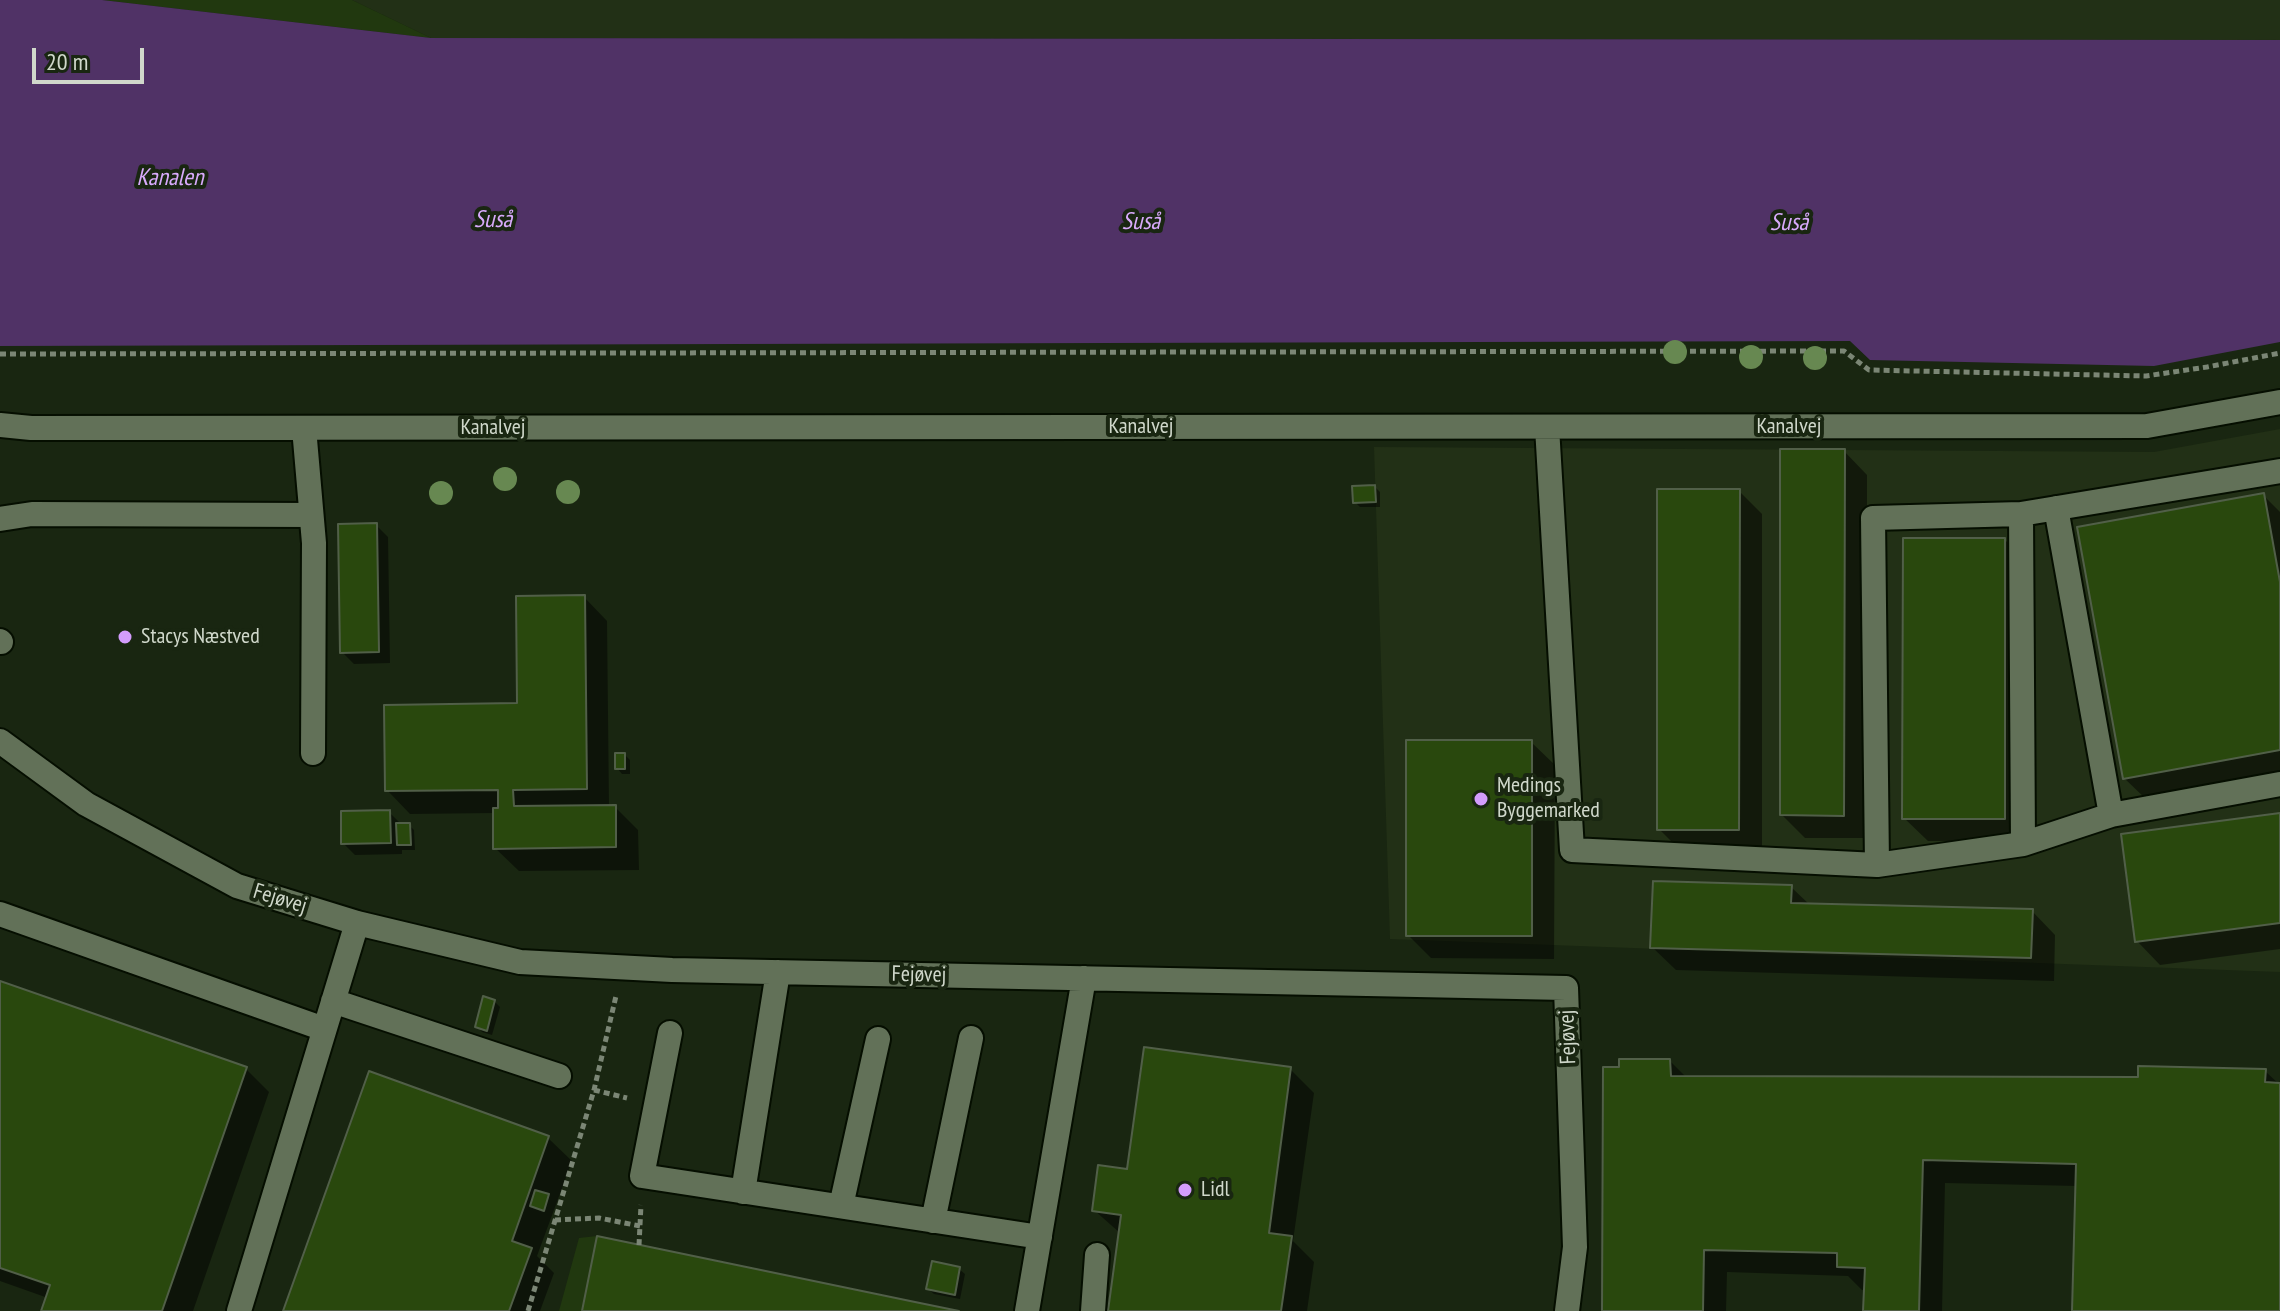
<!DOCTYPE html>
<html>
<head>
<meta charset="utf-8">
<style>
  body { margin:0 }
  #map { position:relative; width:2280px; height:1311px; overflow:hidden; background:#192611; font-family:"PT Sans Narrow",sans-serif }
  canvas { display:block }
  .scale { position:absolute; left:32px; top:48px; width:112px; height:36px; box-sizing:border-box; border:4px solid #d0d8cb; border-top:0; padding-left:10px; font-size:24px; line-height:28px; white-space:nowrap; color:#d0d8cb; -webkit-text-stroke:6px #192611; paint-order:stroke }
</style>
</head>
<body>
<div id="map">
<canvas width="2280" height="1311"></canvas>
<div class="scale">20 m</div>
</div>
<script>
const context = document.querySelector('canvas').getContext('2d');
context.lineJoin = 'round';
function fillPath(path, color) {
  context.fillStyle = color;
  context.fill(path, 'evenodd');
}
function shape(rows) {
  const path = new Path2D();
  for (const r of rows) {
    path.moveTo(r[0], r[1]);
    for (let i = 2; i < r.length; i += 2) path.lineTo(r[i], r[i + 1]);
  }
  return path;
}
function stroke(path, color, width, dash) {
  context.strokeStyle = color;
  context.lineWidth = width;
  context.lineCap = dash ? 'butt' : 'round';
  context.setLineDash(dash || []);
  context.stroke(path);
}
function label(font, color, halo, rows, align = 'center') {
  context.font = font + ' "PT Sans Narrow",sans-serif';
  context.lineWidth = 8;
  context.setLineDash([]);
  context.textBaseline = 'middle';
  context.strokeStyle = halo;
  context.fillStyle = color;
  for (const [text, x, y, turn = 0] of rows) {
    context.save();
    context.translate(x, y);
    context.rotate((+turn || 0) * Math.PI / 180);
    context.textAlign = isNaN(turn) ? turn : align;
    if (halo) context.strokeText(text, 0, 0);
    context.fillText(text, 0, 0);
    context.restore();
  }
}
fillPath(shape([
  [352,0,2280,0,2280,40,431,38],
  [2280,429,2280,972,1390,939,1374,447,2154,452]
]), '#223016');
fillPath(shape([
  [102,0,352,0,431,38],
  [597,1236,582,1311,559,1311,579,1238]
]), '#21380f');
fillPath(shape([
  [0,0,102,0,431,38,2280,40,2280,342,2154,366,1870,360,1850,341,0,346]
]), '#503266');
fillPath(shape([
  [1844,451,1867,475,1867,838,1805,838,1782,815],
  [1375,487,1380,492,1380,507,1360,507,1355,502],
  [1739,491,1762,514,1762,853,1682,852,1659,829],
  [2263,495,2280,512,2280,777,2148,801,2124,778],
  [376,525,388,537,390,663,354,664,342,652],
  [2005,540,2028,563,2027,841,1928,841,1904,818],
  [584,597,607,621,609,807,615,807,638,830,639,870,519,871,495,848,495,813,410,814,387,790,519,705],
  [1531,742,1555,765,1554,959,1431,958,1408,935],
  [625,755,630,760,630,774,622,774,617,768],
  [389,812,402,825,409,825,414,830,415,850,402,850,402,854,355,855,343,843],
  [2280,815,2280,949,2160,965,2137,941],
  [1791,887,1810,905,2032,911,2055,935,2054,981,1676,970,1652,947],
  [0,983,246,1069,269,1092,193,1311,44,1311,48,1298,0,1281],
  [494,1001,500,1007,492,1035,482,1032,477,1026],
  [1670,1061,1687,1078,2140,1079,2265,1071,2280,1085,2280,1311,2074,1311,2077,1186,1945,1183,1942,1311,1865,1311,1866,1290,1862,1290,1848,1276,1727,1272,1726,1311,1604,1311],
  [1290,1069,1314,1093,1293,1241,1314,1262,1307,1311,1110,1311,1120,1233,1094,1210,1129,1172],
  [548,1138,572,1161,537,1256,554,1273,540,1311,285,1311],
  [959,1269,965,1274,960,1299,934,1294,928,1289]
]), '#0007');
const building = shape([
  [1780,449,1845,449,1844,816,1780,815,1780,449],
  [1375,485,1376,502,1353,503,1352,486,1375,485],
  [1657,489,1740,489,1739,830,1657,830,1657,489],
  [2264,493,2280,582,2280,750,2123,779,2077,527,2264,493],
  [377,523,379,652,340,653,338,524,377,523],
  [1903,538,2005,538,2005,819,1902,819,1903,538],
  [585,595,587,789,513,790,514,806,616,805,616,847,493,849,493,808,498,808,498,790,385,791,384,705,517,703,516,596,585,595],
  [1406,740,1532,740,1532,936,1406,936,1406,740],
  [615,753,625,753,625,769,615,769,615,753],
  [390,810,391,843,341,844,341,811,390,810],
  [2280,813,2280,923,2135,942,2121,834,2280,813],
  [396,823,410,823,411,845,397,845,396,823],
  [1653,881,1792,885,1791,903,2033,909,2031,958,1650,948,1653,881],
  [0,981,247,1067,162,1311,41,1311,50,1285,0,1268,0,981],
  [483,996,495,1000,487,1031,475,1027,483,996],
  [1144,1047,1291,1067,1269,1233,1292,1236,1281,1311,1108,1311,1121,1215,1092,1211,1098,1165,1127,1169,1144,1047],
  [1619,1059,1670,1059,1671,1076,2138,1077,2138,1066,2266,1069,2265,1082,2280,1083,2280,1311,2072,1311,2076,1164,1923,1160,1919,1311,1863,1311,1865,1268,1837,1267,1837,1253,1704,1250,1703,1311,1602,1311,1603,1067,1619,1067,1619,1059],
  [369,1071,549,1136,512,1241,532,1248,509,1311,283,1311,369,1071],
  [535,1190,549,1194,544,1211,530,1206,535,1190],
  [597,1236,915,1302,959,1311,582,1311,597,1236],
  [932,1261,960,1267,955,1295,926,1289,932,1261]
]);
fillPath(building, '#29480d');
stroke(building, '#515f48', 2);
const minor = shape([
  [0,425,31,428,2147,426,2280,402],
  [1547,427,1572,850,1877,865,2023,844,2111,815,2280,784],
  [304,428,314,543,313,753],
  [2056,508,2111,815],
  [0,519,32,514,311,515],
  [0,641,1,642],
  [0,741,86,804,237,886,357,923,520,962,672,970,1566,988,1575,1247,1567,1311],
  [2023,844,2021,514,2280,471],
  [1877,865,1873,518,2021,514],
  [0,914,324,1029],
  [333,1001,559,1076],
  [670,1033,642,1176,1040,1237],
  [743,1192,778,972],
  [841,1206,878,1039],
  [933,1221,971,1038],
  [239,1311,357,923],
  [1027,1311,1084,978],
  [1093,1311,1097,1255]
]);
stroke(minor, '#050e00', 28);
stroke(shape([
  [0,354,1844,351,1869,370,2146,376,2207,367,2280,353],
  [594,1090,627,1098],
  [555,1220,599,1218,640,1226],
  [639,1245,641,1205],
  [528,1311,594,1090,616,996]
]), '#7b8675', 5, [6, 4]);
stroke(minor, '#627158', 24);
context.fillStyle = '#678851';
for (const [x, y] of [
  [1675,352],
  [1751,357],
  [1815,358],
  [505,479],
  [568,492],
  [441,493]
]) {
  context.beginPath();
  context.arc(x, y, 12, 0, 2 * Math.PI);
  context.fill();
}
for (const [x, y, r, color] of [
  [125,637,8,"#d39cfc"],
  [1481,799,8,"#d39cfc"],
  [1185,1190,8,"#d39cfc"]
]) {
  const dot = new Path2D();
  dot.arc(x, y, r, 0, 2 * Math.PI);
  context.fillStyle = color;
  context.fill(dot);
  stroke(dot, '#192611', 3);
}
label('22px', '#d0d8cb', '#192611', [
  ["Kanalvej",1141,427],
  ["Kanalvej",1789,427],
  ["Kanalvej",493,428],
  ["Fejøvej",280,899,17],
  ["Fejøvej",919,975,1],
  ["Fejøvej",1568,1037,-92]
]);
label('22px', '#d0d8cb', '#192611', [
  ["Stacys Næstved",141,637],
  ["Medings",1497,786],
  ["Byggemarked",1497,811],
  ["Lidl",1201,1190]
], 'left');
label('italic 24px', '#d8aafb', '#192611', [
  ["Kanalen",170,178],
  ["Suså",493,220],
  ["Suså",1141,222],
  ["Suså",1789,223]
]);
</script>
</body>
</html>
